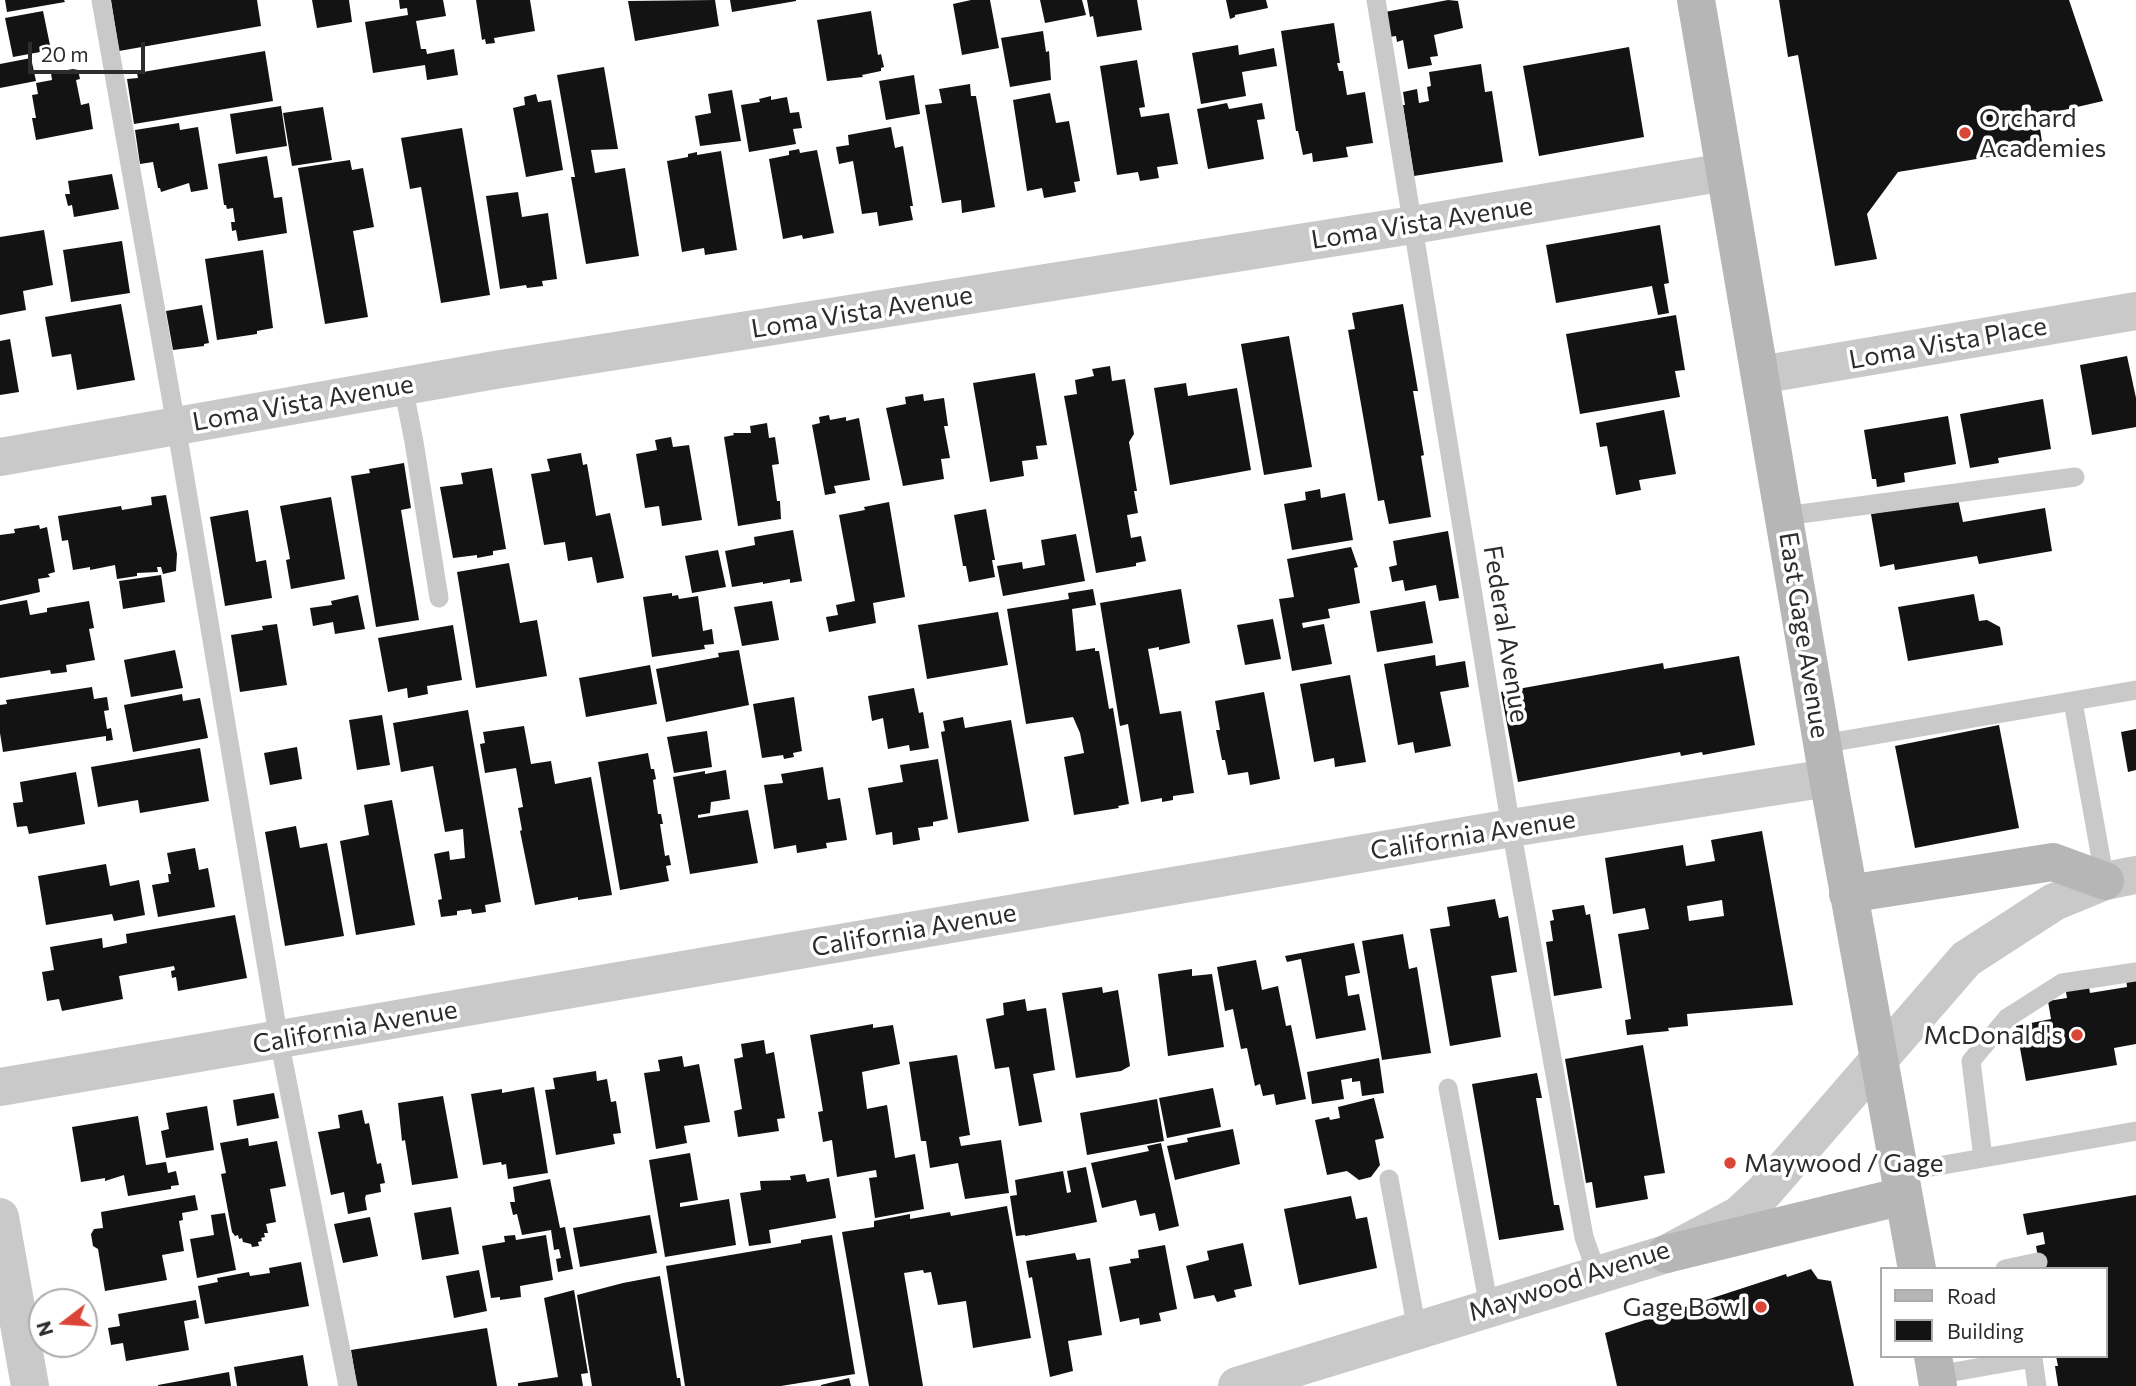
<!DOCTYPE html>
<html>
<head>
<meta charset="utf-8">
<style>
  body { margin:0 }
  #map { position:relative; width:2136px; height:1386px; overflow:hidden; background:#fff; font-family:Commissioner,sans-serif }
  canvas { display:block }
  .legend { position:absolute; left:1880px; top:1267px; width:228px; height:91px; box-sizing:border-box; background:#fff; border:2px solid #ababab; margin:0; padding:9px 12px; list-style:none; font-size:21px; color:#2c2c2c }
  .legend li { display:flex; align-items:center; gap:14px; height:35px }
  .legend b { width:35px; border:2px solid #ababab }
  .north { position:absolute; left:28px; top:1288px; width:70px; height:70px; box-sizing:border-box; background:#fff; border:2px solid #ababab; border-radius:50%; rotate:253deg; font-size:19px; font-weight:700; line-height:28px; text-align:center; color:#2c2c2c }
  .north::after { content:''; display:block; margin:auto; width:24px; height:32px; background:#db4535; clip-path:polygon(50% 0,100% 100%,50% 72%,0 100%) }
  .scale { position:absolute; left:28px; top:42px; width:117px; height:32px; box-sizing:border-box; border:4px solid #2c2c2c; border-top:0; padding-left:9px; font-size:21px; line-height:24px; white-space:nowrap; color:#2c2c2c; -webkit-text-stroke:5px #fff; paint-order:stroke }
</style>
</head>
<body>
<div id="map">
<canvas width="2136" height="1386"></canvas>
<ul class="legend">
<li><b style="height:9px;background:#b6b6b6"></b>Road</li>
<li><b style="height:19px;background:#131313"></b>Building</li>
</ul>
<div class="north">N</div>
<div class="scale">20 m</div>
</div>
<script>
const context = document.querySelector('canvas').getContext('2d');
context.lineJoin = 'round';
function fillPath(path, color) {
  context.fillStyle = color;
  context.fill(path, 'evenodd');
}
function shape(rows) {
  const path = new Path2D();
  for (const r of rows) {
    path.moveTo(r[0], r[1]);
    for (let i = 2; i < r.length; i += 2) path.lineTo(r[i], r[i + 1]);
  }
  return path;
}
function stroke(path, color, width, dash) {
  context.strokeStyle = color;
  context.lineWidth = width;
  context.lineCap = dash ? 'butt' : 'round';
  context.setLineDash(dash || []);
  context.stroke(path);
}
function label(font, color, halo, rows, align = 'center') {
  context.font = font + ' Commissioner,sans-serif';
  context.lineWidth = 7;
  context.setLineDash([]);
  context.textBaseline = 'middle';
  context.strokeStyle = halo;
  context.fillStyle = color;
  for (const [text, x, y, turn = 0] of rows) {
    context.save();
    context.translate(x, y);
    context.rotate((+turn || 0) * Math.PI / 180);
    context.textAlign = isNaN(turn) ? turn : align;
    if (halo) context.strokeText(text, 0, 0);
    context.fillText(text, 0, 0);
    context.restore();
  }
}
fillPath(shape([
  [5,0,64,0,65,2,7,12],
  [111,0,257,0,261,26,119,51],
  [312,0,349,0,352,22,317,28],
  [399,0,443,0,446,16,416,21,421,49,426,49,427,54,454,49,458,75,427,80,425,65,373,73,365,22,408,15,407,8,400,9],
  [476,0,530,0,535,31,494,38,495,43,486,44,485,39,482,40],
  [715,0,719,26,635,41,628,1],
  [730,0,796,0,796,1,732,12],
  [971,0,990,0,999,48,962,55,953,4],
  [1040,0,1082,0,1086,15,1045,23],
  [1087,0,1137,0,1142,30,1097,37,1093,16,1090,17],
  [1226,0,1266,0,1268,8,1235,15,1235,17,1230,19],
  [1448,0,1458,1,1463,28,1434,35,1438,56,1430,57,1432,65,1408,69,1403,40,1397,42,1396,36,1389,37,1385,12],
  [1779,0,2069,0,2103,101,2038,116,2043,148,1898,172,1867,214,1877,259,1835,266,1798,55,1788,57],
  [43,11,51,50,13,57,5,18],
  [871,11,878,55,881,54,884,67,881,68,881,71,862,75,863,77,827,81,817,20],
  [1334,23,1340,63,1337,63,1339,71,1343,71,1347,95,1365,92,1373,143,1346,147,1348,157,1313,162,1312,153,1303,155,1298,131,1296,131,1281,31],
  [1043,31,1046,52,1049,51,1051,80,1010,87,1001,38],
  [1238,45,1239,55,1274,48,1277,66,1242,72,1246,96,1201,104,1192,53],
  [1629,47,1644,137,1539,156,1523,66],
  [265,51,273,101,134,124,127,79,138,78,137,73],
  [31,58,36,81,0,88,0,64],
  [1137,60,1145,107,1139,108,1141,117,1169,113,1178,164,1157,167,1159,178,1140,181,1138,172,1117,175,1100,66],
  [1481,64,1485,92,1492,91,1503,162,1414,176,1403,105,1405,105,1403,92,1417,89,1419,103,1429,101,1427,87,1431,86,1429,72],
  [604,67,618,149,591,150,595,173,625,168,639,256,586,264,571,177,575,177,557,75],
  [73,69,78,70,80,79,76,80,81,105,89,103,93,129,36,140,32,118,36,118,32,95,38,94,36,83,52,80,51,73],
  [914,75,920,114,886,120,879,81],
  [970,84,971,96,976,96,995,207,962,213,961,200,942,203,925,105,942,103,939,89],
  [732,90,741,141,700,146,695,116,711,113,708,94],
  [1050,93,1056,123,1069,121,1080,181,1074,182,1076,192,1044,198,1042,188,1027,191,1013,100],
  [536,94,538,102,551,100,563,170,526,177,513,108,525,105,524,97],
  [771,96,771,100,787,97,790,113,799,112,802,128,793,129,796,144,749,152,741,105,760,102,759,99],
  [1227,103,1229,109,1262,103,1265,119,1257,120,1264,159,1208,169,1197,109],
  [281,106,287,146,236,154,230,114],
  [323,107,332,160,292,166,283,113],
  [179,123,180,130,198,127,208,189,191,192,189,183,161,192,160,188,158,188,153,162,140,164,135,130],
  [891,127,895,148,903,146,913,206,910,206,913,220,879,226,877,212,862,214,853,161,839,164,836,147,849,145,848,135],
  [462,128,490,295,441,303,421,187,410,189,401,138],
  [799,149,800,153,817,150,834,233,803,239,802,235,783,239,769,159,789,155,789,151],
  [721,151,737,250,705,255,704,248,682,252,667,161,688,157,688,154,697,152,697,155],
  [267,156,274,198,282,197,287,233,238,241,236,230,232,231,231,222,235,222,233,208,227,209,226,205,224,205,218,164],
  [350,160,352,170,363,168,374,227,353,231,368,317,325,324,298,168],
  [112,174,119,209,74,217,72,205,68,206,65,194,70,194,68,181],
  [518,192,522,217,548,213,557,279,542,281,543,286,527,288,526,285,500,289,486,196],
  [1660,225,1669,283,1664,284,1669,313,1658,315,1652,286,1556,303,1546,245],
  [44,230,53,285,23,291,26,310,0,315,0,237],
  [122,241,130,293,71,302,63,250],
  [263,250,273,328,257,331,257,334,217,340,205,259],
  [121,304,135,380,77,390,71,354,52,357,45,317],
  [1403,304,1418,391,1413,391,1424,455,1421,456,1431,517,1389,524,1384,500,1378,501,1348,330,1355,329,1352,313],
  [202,305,209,343,204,344,204,346,173,350,166,311],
  [1676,315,1685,370,1675,371,1680,397,1580,414,1566,334],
  [1289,336,1312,467,1264,475,1241,344],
  [10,339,19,392,0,395,0,341],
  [2127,356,2136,398,2136,427,2092,435,2080,365],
  [1110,366,1112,381,1125,379,1134,434,1129,442,1137,491,1134,491,1138,513,1127,515,1131,538,1141,536,1146,561,1136,563,1136,566,1096,573,1064,396,1077,394,1075,380,1094,376,1092,369],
  [1035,373,1047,445,1036,446,1038,459,1022,461,1024,476,990,482,973,383],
  [1186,383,1188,396,1237,388,1251,470,1170,485,1154,388],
  [923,394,924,401,944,398,948,426,944,426,950,458,941,459,944,479,903,486,886,408,906,404,905,397],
  [2043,399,2051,449,1998,458,1999,463,1970,468,1960,414],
  [1664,410,1676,474,1639,480,1641,490,1616,495,1607,446,1600,447,1596,423],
  [829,415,830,420,846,417,846,421,859,418,870,480,834,486,836,493,825,495,812,425,820,423,819,417],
  [1948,416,1956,464,1904,473,1905,482,1877,487,1876,479,1872,479,1864,430],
  [767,423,769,438,775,437,779,464,772,465,777,501,780,501,781,519,738,526,724,437,734,435,733,433,751,433,750,426],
  [671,437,673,447,689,445,702,520,662,526,659,506,645,508,636,454,657,450,655,440],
  [581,453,583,465,587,464,596,516,610,513,624,578,597,583,592,557,568,561,565,542,544,545,531,474,550,471,547,459],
  [404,463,411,508,401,510,419,620,376,627,351,476,370,473,369,469],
  [492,468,506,549,493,551,493,555,477,558,477,555,453,558,440,487,463,484,461,473],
  [1320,489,1321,498,1345,493,1353,540,1292,550,1284,504,1306,500,1305,492],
  [166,495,177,554,176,571,163,574,161,567,157,567,158,572,137,573,137,576,117,579,115,565,90,570,90,567,73,570,68,540,62,541,58,516,121,506,122,510,152,505,151,497],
  [331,497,345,579,291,589,286,560,290,559,280,506],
  [1958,499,1963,522,2045,508,2052,551,1979,564,1977,556,1895,570,1894,564,1880,567,1871,514],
  [889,502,905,597,873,603,876,623,829,632,826,617,838,615,836,605,855,601,839,515,865,510,864,507],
  [986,509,995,560,992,560,995,577,969,582,966,566,963,566,954,515],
  [248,510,256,562,266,560,272,598,225,606,210,517],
  [39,525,40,529,47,527,55,572,48,574,50,577,38,579,40,592,0,601,0,535,15,533,14,529],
  [793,530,802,581,790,583,790,579,763,584,763,582,732,587,725,551,755,545,754,537],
  [1448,531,1459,598,1439,601,1436,585,1405,591,1403,580,1392,582,1389,567,1397,565,1393,541],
  [1076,534,1085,581,1003,596,997,566,1022,562,1023,569,1045,565,1041,540],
  [1351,547,1358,567,1354,568,1360,603,1328,609,1330,618,1302,623,1303,628,1324,624,1332,664,1292,671,1279,599,1294,597,1287,559],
  [718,550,726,587,692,593,685,556],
  [509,563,520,623,537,620,547,676,476,688,457,572],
  [161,575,165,602,123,609,119,581],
  [1093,589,1096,605,1072,609,1076,651,1095,648,1095,651,1099,651,1109,709,1113,708,1129,804,1118,806,1119,808,1074,815,1064,757,1084,753,1080,733,1073,717,1026,724,1007,609,1069,599,1068,593],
  [1181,589,1190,643,1159,650,1159,647,1148,649,1160,714,1181,711,1194,793,1173,796,1173,800,1162,802,1162,798,1141,802,1128,724,1120,726,1100,603],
  [672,593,672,596,678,595,679,599,698,596,703,631,712,629,714,644,704,645,705,649,652,657,643,597],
  [1974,594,1979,621,1987,620,2000,627,2003,645,1908,661,1898,607],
  [358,595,365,629,335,634,333,622,313,626,310,608,332,605,331,601],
  [27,600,30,615,47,612,47,608,89,601,94,628,89,629,95,660,66,665,67,672,51,674,50,670,0,678,0,605],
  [772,601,779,640,742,646,734,607],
  [1425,601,1433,643,1377,652,1370,611],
  [998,612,1008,665,927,679,918,625],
  [1273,619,1281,659,1245,665,1237,625],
  [277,624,287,685,240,692,231,635,263,630,262,626],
  [453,625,462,680,427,686,428,694,408,698,407,688,388,692,378,638],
  [175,650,183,688,131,697,124,660],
  [739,650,749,705,666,722,656,669,719,657,718,653],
  [1435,655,1436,666,1465,661,1469,687,1440,692,1451,746,1415,753,1413,742,1398,745,1384,664],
  [1739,656,1755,745,1703,755,1702,752,1681,756,1680,752,1518,782,1501,692,1663,663,1664,669],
  [650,665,657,704,586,717,579,678],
  [1350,675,1366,762,1335,767,1334,758,1314,762,1300,684],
  [92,687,94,699,107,697,109,710,104,711,107,729,111,728,113,740,106,741,106,736,3,752,0,733,0,705,7,704,6,700],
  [914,688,919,713,923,712,929,748,910,751,909,745,888,749,883,718,872,721,868,696],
  [1264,692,1280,779,1250,785,1248,772,1228,775,1225,760,1222,760,1216,730,1220,730,1215,701],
  [182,694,183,701,200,698,208,738,133,752,124,705],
  [794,697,802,751,793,753,794,757,784,759,783,755,762,758,753,704],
  [468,710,501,902,485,905,486,912,472,914,471,909,457,911,457,915,441,917,438,900,442,899,434,854,449,851,450,860,465,858,463,829,445,832,433,766,401,772,393,723],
  [382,715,390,765,357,770,349,720],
  [963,717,965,728,1011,720,1029,821,958,833,941,732,945,731,943,721],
  [1999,725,2019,828,1915,848,1895,746],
  [524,726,531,764,551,761,555,784,591,777,612,895,578,900,578,897,535,905,520,831,522,830,518,808,523,807,516,768,485,773,480,744,485,743,483,732],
  [2136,729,2136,770,2128,772,2121,732],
  [707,731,712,767,674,773,667,737],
  [297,747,302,779,270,785,264,753],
  [200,748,209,801,140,813,138,800,98,807,91,767],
  [648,753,651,769,654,769,656,779,653,780,658,814,661,814,663,824,660,824,665,856,669,855,671,865,666,866,669,881,620,890,598,762],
  [938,759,948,819,933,822,933,826,918,828,920,840,893,845,892,832,876,835,868,788,903,782,900,765],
  [823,767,828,800,840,798,847,840,826,843,827,848,797,853,796,845,774,849,764,785,783,783,781,774],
  [726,770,730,799,711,802,710,813,698,815,698,818,748,810,758,863,690,874,673,777,705,771,705,774],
  [76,772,85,824,29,834,27,826,17,827,13,803,23,802,20,782],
  [392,800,415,925,356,935,340,841,369,835,364,805],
  [296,826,300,848,327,843,344,936,285,946,265,832],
  [1762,831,1793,1005,1687,1014,1688,1026,1668,1028,1669,1031,1627,1035,1625,1020,1631,1019,1618,934,1649,929,1645,908,1613,914,1605,858,1683,845,1686,866,1715,861,1711,840],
  [1722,900,1724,916,1689,921,1687,906],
  [195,848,199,870,208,868,215,907,158,917,152,885,169,882,168,874,171,874,167,853],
  [106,864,110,886,139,880,145,915,114,921,112,914,46,925,38,876],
  [1495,899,1499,918,1508,916,1517,972,1491,976,1501,1037,1450,1046,1430,929,1450,926,1447,907],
  [1584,905,1586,915,1590,914,1602,988,1554,996,1546,942,1553,941,1550,921,1554,920,1552,910],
  [235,915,247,978,178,991,176,977,172,978,171,971,175,970,174,966,119,976,123,999,62,1011,59,999,47,1001,42,972,54,970,50,947,102,938,103,948,127,943,126,934],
  [1403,934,1409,969,1417,967,1431,1053,1382,1060,1362,941],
  [1354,943,1360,973,1345,976,1348,996,1359,994,1366,1030,1316,1039,1301,959,1287,962,1285,956],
  [1256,960,1262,990,1278,986,1286,1026,1291,1025,1306,1099,1276,1105,1274,1094,1263,1096,1260,1084,1255,1086,1247,1048,1241,1049,1233,1009,1225,1011,1217,967],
  [1192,969,1192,976,1212,974,1224,1047,1168,1056,1158,974],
  [2136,975,2136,1044,2114,1048,2117,1065,2026,1081,2016,1026,2051,1019,2048,1001,2067,998,2065,986,2088,982,2090,993,2127,987,2126,977],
  [1102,987,1103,993,1118,990,1130,1066,1121,1071,1076,1078,1062,993],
  [1025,999,1027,1011,1046,1008,1055,1070,1033,1074,1042,1122,1019,1126,1009,1067,995,1069,986,1019,1004,1015,1003,1003],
  [873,1024,873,1028,893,1025,900,1064,862,1072,867,1109,887,1105,895,1158,915,1154,924,1209,875,1218,869,1178,877,1177,876,1170,837,1177,832,1140,823,1142,818,1112,823,1111,810,1035],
  [764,1040,766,1054,774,1052,785,1118,777,1119,779,1131,738,1137,734,1111,742,1109,734,1059,743,1057,741,1044],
  [1643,1045,1665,1173,1644,1176,1648,1199,1596,1208,1592,1182,1586,1183,1565,1059],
  [957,1055,970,1135,959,1137,961,1146,1001,1140,1009,1193,965,1199,958,1163,930,1168,926,1141,921,1141,909,1062],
  [682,1056,684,1067,699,1064,710,1122,684,1126,687,1143,656,1149,644,1073,660,1071,658,1060],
  [1379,1058,1384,1093,1362,1096,1360,1081,1352,1082,1352,1078,1341,1080,1344,1099,1312,1104,1307,1072],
  [596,1071,597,1081,607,1079,611,1102,616,1101,621,1133,613,1134,615,1144,556,1155,545,1090,555,1089,553,1078],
  [1537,1073,1542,1098,1536,1098,1554,1205,1559,1205,1564,1230,1499,1240,1472,1084],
  [534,1087,548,1173,508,1179,506,1164,502,1165,501,1162,483,1165,471,1094,502,1089,502,1093],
  [1213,1088,1221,1127,1167,1138,1159,1098],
  [274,1093,279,1118,237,1126,233,1100],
  [443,1096,458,1178,412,1185,405,1140,402,1141,398,1103],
  [1374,1098,1384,1138,1375,1140,1380,1165,1371,1177,1359,1180,1347,1171,1327,1175,1315,1120,1329,1117,1330,1120,1340,1118,1338,1107],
  [1157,1099,1164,1141,1087,1155,1080,1113],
  [207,1106,214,1150,166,1158,161,1131,169,1129,166,1113],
  [362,1110,365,1124,369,1123,377,1164,381,1163,385,1183,380,1184,381,1192,366,1195,365,1198,367,1210,348,1214,344,1192,331,1195,318,1132,340,1128,338,1115],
  [138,1116,146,1165,166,1162,168,1173,176,1171,179,1185,171,1186,171,1189,128,1196,124,1175,105,1181,105,1178,81,1182,72,1127],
  [1233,1129,1240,1164,1175,1180,1167,1146,1188,1142,1187,1138],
  [248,1138,249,1146,277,1141,286,1186,270,1189,276,1222,266,1224,268,1233,264,1233,265,1237,261,1238,262,1241,258,1242,259,1246,252,1247,251,1244,243,1242,242,1238,239,1239,238,1235,235,1236,232,1232,221,1174,226,1173,220,1143],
  [1161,1143,1179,1226,1159,1231,1155,1213,1140,1216,1136,1200,1102,1208,1091,1163,1149,1151,1147,1146],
  [690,1153,698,1200,680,1203,680,1207,729,1199,736,1245,665,1257,649,1160],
  [1086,1167,1097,1222,1025,1236,1025,1235,1016,1236,1010,1196,1017,1195,1015,1180,1063,1171,1067,1193,1071,1192,1067,1171],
  [805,1174,807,1182,829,1178,836,1218,769,1230,771,1243,749,1246,740,1193,761,1190,760,1181,791,1180,790,1176],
  [550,1179,560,1228,565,1227,573,1269,558,1272,556,1259,561,1258,559,1249,554,1250,551,1230,522,1235,517,1214,513,1215,510,1202,515,1202,513,1187],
  [195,1195,198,1210,182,1213,183,1220,179,1221,184,1251,162,1255,167,1280,105,1291,98,1249,93,1246,91,1234,94,1229,103,1228,101,1212],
  [2136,1195,2136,1386,2058,1386,2055,1366,2058,1366,2056,1356,2106,1356,2106,1269,2040,1269,2036,1246,2045,1244,2043,1232,2027,1235,2023,1214],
  [1351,1196,1356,1219,1367,1217,1377,1268,1299,1285,1284,1209],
  [1007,1206,1031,1338,973,1348,966,1301,938,1305,931,1272,924,1273,923,1270,904,1273,923,1386,869,1386,842,1232,874,1227,874,1221,910,1214,910,1219,950,1212,951,1216],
  [451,1207,459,1254,422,1260,414,1213],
  [225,1213,236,1270,197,1278,190,1239,214,1235,211,1215],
  [650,1215,657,1253,580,1267,573,1228],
  [370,1217,378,1256,343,1263,334,1224],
  [515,1235,516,1240,546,1235,553,1280,520,1286,521,1297,500,1300,500,1297,491,1298,482,1246,505,1242,504,1236],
  [832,1235,855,1374,781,1386,685,1386,666,1266,801,1243,801,1240],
  [1243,1243,1252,1286,1234,1290,1236,1297,1217,1302,1214,1295,1194,1299,1186,1266,1209,1260,1207,1251],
  [1165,1245,1177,1309,1159,1313,1161,1321,1140,1325,1139,1318,1120,1322,1109,1267,1131,1263,1130,1259,1139,1258,1138,1250],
  [1075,1253,1077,1260,1090,1258,1102,1335,1068,1341,1073,1371,1050,1377,1032,1277,1029,1278,1026,1261],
  [301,1262,309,1306,205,1324,198,1286,218,1282,217,1278,249,1272,250,1276,270,1273,269,1268],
  [1811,1269,1818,1279,1831,1281,1854,1386,1617,1386,1605,1333,1786,1274,1787,1277],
  [479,1270,487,1311,454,1318,446,1276],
  [660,1276,677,1378,680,1378,681,1386,592,1386,577,1295,623,1283],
  [574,1290,588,1373,581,1374,583,1386,518,1386,518,1383,558,1377,544,1298],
  [196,1300,199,1318,184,1321,189,1350,126,1361,123,1343,111,1345,108,1328,120,1326,118,1314],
  [487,1328,497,1386,357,1386,351,1350],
  [303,1355,308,1386,237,1386,234,1367],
  [229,1372,231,1386,158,1386,158,1385],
  [849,1378,851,1386,821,1386,821,1385]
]), '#131313');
stroke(shape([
  [101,0,176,425,279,1040,348,1386],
  [1376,0,1511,828,1584,1237,1597,1274],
  [403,386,414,442,439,598],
  [1785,516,2075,477],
  [2073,702,2105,881],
  [1822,744,2136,690],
  [1448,1088,1489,1307],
  [1983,1158,1971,1061,2007,1018,2062,983,2136,972],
  [1898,1173,2136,1131],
  [1389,1179,1417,1330],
  [2005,1269,2038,1262],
  [1936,1375,2033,1358,2037,1386]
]), '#c9c9c9', 19);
stroke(shape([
  [1760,375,2136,311],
  [0,457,495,370,1413,225,1725,172],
  [0,1087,1511,828,1828,778],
  [0,1217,30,1386]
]), '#c9c9c9', 38);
stroke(shape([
  [1237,1386,1666,1254,1739,1215,1764,1192,1966,959,2054,902,2105,881,2136,875]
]), '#c9c9c9', 38);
stroke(shape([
  [1696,0,1828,778,1917,1269],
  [1848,894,2053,862,2105,881],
  [1666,1254,1903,1196],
  [1933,1356,1938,1386]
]), '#b6b6b6', 38);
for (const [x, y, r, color] of [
  [1965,133,7,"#db4535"],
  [2077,1035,7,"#db4535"],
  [1730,1163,7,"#db4535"],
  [1761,1307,7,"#db4535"]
]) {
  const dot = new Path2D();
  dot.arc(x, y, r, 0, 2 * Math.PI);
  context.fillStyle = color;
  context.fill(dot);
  stroke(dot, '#fff', 2.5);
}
label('26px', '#2c2c2c', '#fff', [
  ["Orchard",1979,118],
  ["Academies",1979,148],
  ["McDonald's",2063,1035,"right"],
  ["Maywood / Gage",1744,1163],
  ["Gage Bowl",1747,1307,"right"]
], 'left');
label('26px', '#2c2c2c', '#fff', [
  ["Loma Vista Avenue",1422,223,-9],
  ["Loma Vista Avenue",862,312,-9],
  ["Loma Vista Place",1948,343,-10],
  ["Loma Vista Avenue",303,403,-10],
  ["Federal Avenue",1506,634,81],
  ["East Gage Avenue",1804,635,81],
  ["California Avenue",1473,835,-9],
  ["California Avenue",914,930,-10],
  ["California Avenue",355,1027,-10],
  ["Maywood Avenue",1569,1281,-18]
]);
</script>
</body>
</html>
